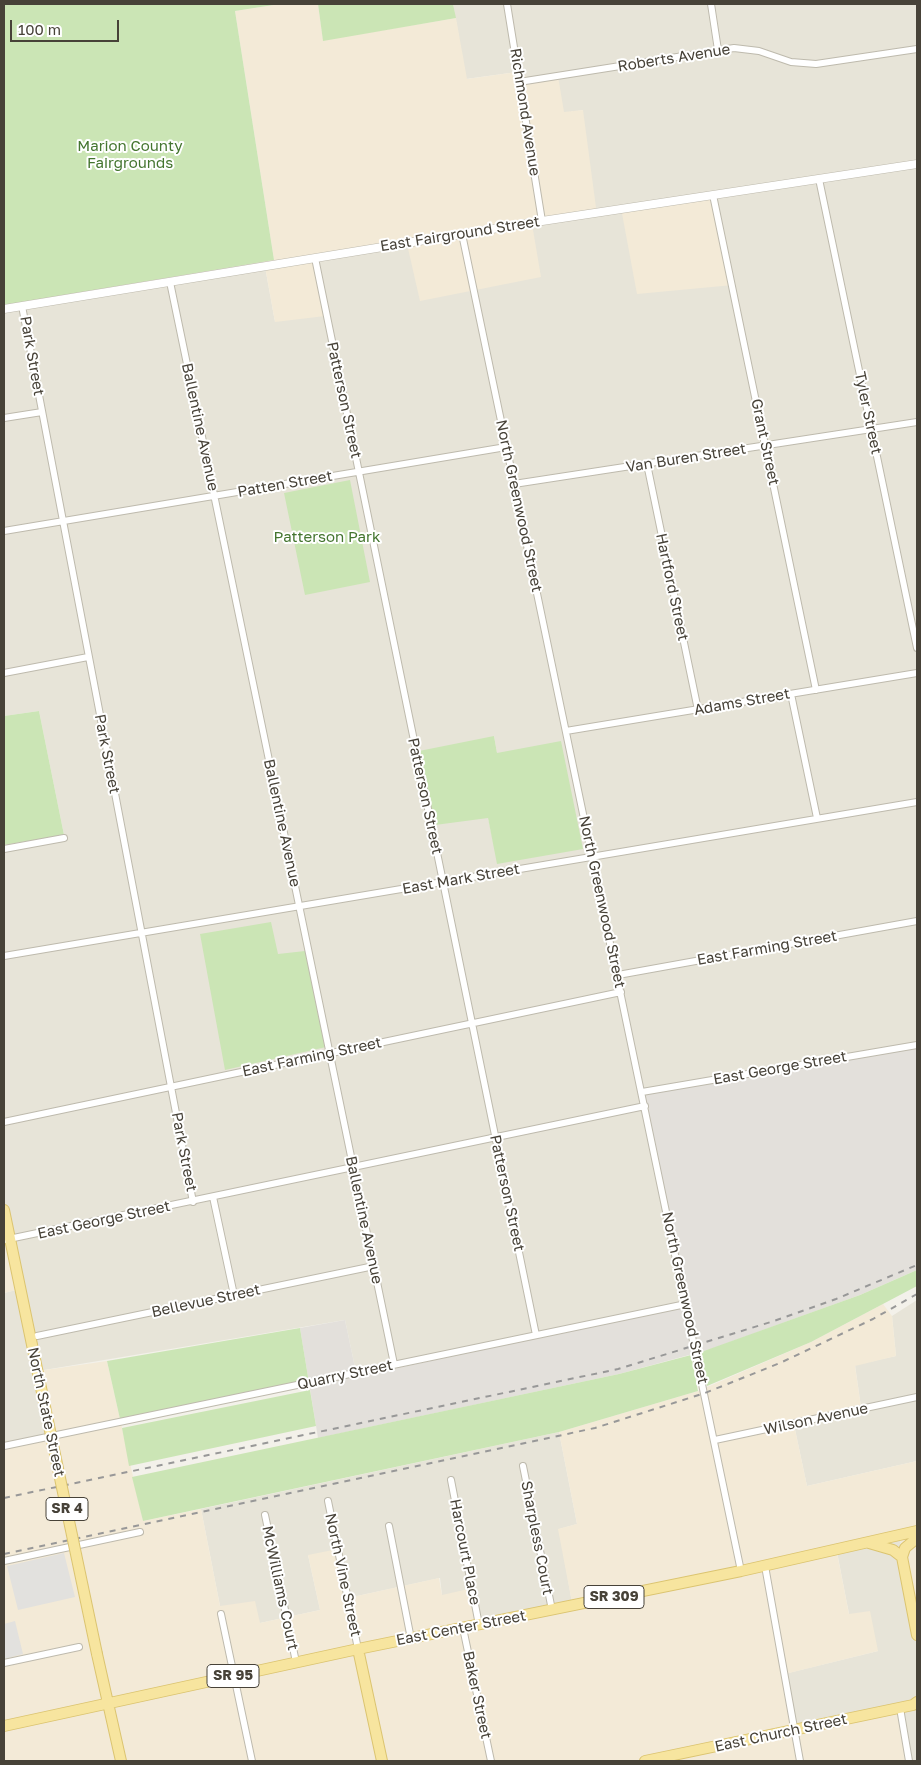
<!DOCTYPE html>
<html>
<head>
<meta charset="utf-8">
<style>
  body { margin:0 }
  #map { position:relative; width:921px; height:1765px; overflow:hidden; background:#f3f1ea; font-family:"Golos Text",sans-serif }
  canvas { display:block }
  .frame { position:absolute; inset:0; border:5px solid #474238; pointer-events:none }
  .scale { position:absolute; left:10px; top:20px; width:109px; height:22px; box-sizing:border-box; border:2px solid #474238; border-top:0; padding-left:6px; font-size:15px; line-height:18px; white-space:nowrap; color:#474238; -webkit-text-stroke:4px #fff; paint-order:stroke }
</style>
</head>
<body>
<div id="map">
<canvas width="921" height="1765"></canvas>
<div class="frame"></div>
<div class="scale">100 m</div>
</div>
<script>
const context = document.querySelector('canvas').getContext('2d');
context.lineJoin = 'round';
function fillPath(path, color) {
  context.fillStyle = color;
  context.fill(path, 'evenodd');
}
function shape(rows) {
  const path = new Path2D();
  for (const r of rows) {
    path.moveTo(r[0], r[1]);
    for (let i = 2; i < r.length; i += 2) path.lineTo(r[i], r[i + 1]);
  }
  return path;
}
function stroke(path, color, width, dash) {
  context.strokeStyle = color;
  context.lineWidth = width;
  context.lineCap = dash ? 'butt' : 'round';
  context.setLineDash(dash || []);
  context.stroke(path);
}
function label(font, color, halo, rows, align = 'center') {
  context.font = font + ' "Golos Text",sans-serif';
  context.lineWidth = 4;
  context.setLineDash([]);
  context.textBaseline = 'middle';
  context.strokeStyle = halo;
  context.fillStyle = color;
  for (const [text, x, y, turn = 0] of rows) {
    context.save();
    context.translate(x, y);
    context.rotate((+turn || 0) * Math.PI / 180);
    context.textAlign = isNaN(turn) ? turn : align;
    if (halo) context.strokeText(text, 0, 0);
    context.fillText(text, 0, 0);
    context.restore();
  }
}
fillPath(shape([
  [453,4,917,4,917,1044,686,1305,357,1377,345,1320,38,1371,52,1437,4,1448,4,1293,20,1289,4,1240,4,845,64,835,39,711,4,716,4,305,264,261,275,322,313,260,532,223,583,110,564,113,531,79,517,72,466,79],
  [494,736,497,753,498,864,488,818],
  [917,1300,917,1461,807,1486,793,1420,861,1407,855,1365,896,1356,892,1316],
  [559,1432,577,1524,559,1529,573,1608,481,1627,442,1595,440,1578,348,1598,308,1555,320,1610,260,1623,220,1606,201,1509],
  [900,1539,910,1604,917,1603,917,1761,909,1761,794,1730,784,1674,878,1651,849,1614,837,1552]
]), '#e7e4d8');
fillPath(shape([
  [280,4,318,4,323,40,456,18,467,79,517,72,531,79,558,76,564,112,583,110,597,215,532,224,541,277,420,301,407,244,314,260,325,316,275,322,264,261,274,260,235,11],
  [712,195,733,285,637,294,621,208],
  [10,1239,20,1289,4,1293,4,1240],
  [883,1304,892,1316,896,1356,855,1366,861,1407,793,1420,807,1486,917,1461,917,1603,910,1605,900,1539,837,1553,849,1614,870,1611,878,1651,785,1674,795,1730,900,1710,909,1761,674,1761,673,1755,644,1761,4,1761,4,1448,52,1437,38,1371,107,1361,143,1521,201,1509,220,1606,255,1601,260,1623,320,1610,308,1555,338,1549,348,1598,439,1578,442,1595,473,1588,481,1627,573,1608,558,1529,577,1524,559,1432,698,1391,811,1342]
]), '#f3ead7');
fillPath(shape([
  [917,1044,917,1270,860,1295,711,1349,619,1374,318,1438,300,1328,345,1320,357,1377,686,1305,641,1090]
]), '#e3e0db');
fillPath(shape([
  [4,4,280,4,235,11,274,260,4,305],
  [318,4,453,4,456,18,323,41],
  [350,480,370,582,305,595,284,493],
  [39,711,64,835,4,845,4,716],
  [494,736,497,753,561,741,583,849,497,864,488,818,435,825,419,751],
  [271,922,278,954,305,951,326,1047,225,1070,200,934],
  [917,1270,917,1286,811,1342,707,1386,701,1352,860,1295],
  [300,1328,309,1383,120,1419,107,1361],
  [691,1355,698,1391,559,1432,143,1521,132,1477,619,1374],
  [310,1390,316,1426,129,1466,122,1428]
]), '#cbe5b5');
fillPath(shape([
  [64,1553,75,1597,18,1610,7,1566],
  [15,1621,23,1654,4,1659,4,1624]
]), '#e2e1de');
const minor = shape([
  [507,4,542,221],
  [711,4,718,50],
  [519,82,734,48,759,51,791,62,816,64,917,49],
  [819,179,917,648],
  [713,195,816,690],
  [462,234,741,1571],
  [315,258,536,1335],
  [170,282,394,1364],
  [22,306,193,1202],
  [4,418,42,412],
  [647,464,698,710],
  [514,484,917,422],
  [4,531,506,447],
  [4,673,88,657],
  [791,694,817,818],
  [566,731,917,673],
  [4,849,64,838],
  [4,956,917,802],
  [618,975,917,921],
  [642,1092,917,1045],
  [4,1122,621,992],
  [213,1197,234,1295],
  [4,1240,645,1106],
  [37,1336,374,1266],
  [715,1440,917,1397],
  [4,1446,686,1304],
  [523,1466,552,1610],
  [451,1480,479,1625],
  [328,1501,358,1649],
  [265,1515,296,1662],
  [389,1526,411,1639],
  [4,1561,140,1532],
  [765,1566,800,1761],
  [221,1614,252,1761],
  [463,1628,491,1761],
  [4,1663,79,1647],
  [900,1708,909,1761]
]);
const tertiary = shape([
  [4,309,529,223,917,164]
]);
const primary = shape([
  [4,1210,36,1364],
  [869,1543,893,1550,902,1557,917,1635],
  [902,1557,905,1548,917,1538],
  [358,1649,382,1761],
  [97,1654,121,1761],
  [4,1726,358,1649,741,1571,917,1531],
  [645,1761,913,1705,917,1702]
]);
stroke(minor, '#bebaad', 8);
stroke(tertiary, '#bebaad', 9);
stroke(primary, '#dbc470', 12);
stroke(minor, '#fff', 6);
stroke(tertiary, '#fff', 8);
stroke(primary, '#f7e59f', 10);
stroke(shape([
  [4,1498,618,1369,774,1321,836,1299,917,1265],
  [4,1554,595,1428,705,1393,780,1363,873,1319,917,1294]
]), '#989898', 2, [6, 6]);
const primaryBridge = shape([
  [36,1364,97,1654]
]);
stroke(primaryBridge, '#dbc470', 12, []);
stroke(primaryBridge, '#f7e59f', 10);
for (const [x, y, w] of [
  [67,1509,42],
  [614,1597,60],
  [233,1676,52]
]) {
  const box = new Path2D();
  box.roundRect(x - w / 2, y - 11.5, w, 23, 4);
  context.fillStyle = '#fff';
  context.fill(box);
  stroke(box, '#474238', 1);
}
label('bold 14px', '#474238', null, [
  ["SR 4",67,1509],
  ["SR 309",614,1597],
  ["SR 95",233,1676]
]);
label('15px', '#474238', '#fff', [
  ["Roberts Avenue",674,58,-9],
  ["Richmond Avenue",525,112,81],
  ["East Fairground Street",460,234,-9],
  ["Park Street",32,356,80],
  ["Patterson Street",344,400,78],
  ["Tyler Street",868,413,78],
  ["Ballentine Avenue",200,427,78],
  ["Grant Street",765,442,78],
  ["Van Buren Street",686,458,-9],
  ["Patten Street",285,484,-10],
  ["North Greenwood Street",519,506,78],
  ["Hartford Street",672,587,78],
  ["Adams Street",742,702,-10],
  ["Park Street",107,754,79],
  ["Patterson Street",425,796,78],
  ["Ballentine Avenue",282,823,78],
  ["East Mark Street",461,879,-10],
  ["North Greenwood Street",602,902,78],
  ["East Farming Street",767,948,-10],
  ["East Farming Street",312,1057,-12],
  ["East George Street",780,1068,-10],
  ["Park Street",184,1152,79],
  ["Patterson Street",507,1193,78],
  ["East George Street",104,1220,-12],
  ["Ballentine Avenue",364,1220,78],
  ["North Greenwood Street",685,1298,78],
  ["Bellevue Street",206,1301,-12],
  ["Quarry Street",345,1375,-12],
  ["North State Street",46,1412,78],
  ["Wilson Avenue",816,1419,-12],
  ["Sharpless Court",537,1538,79],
  ["Harcourt Place",465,1552,79],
  ["North Vine Street",343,1575,78],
  ["McWilliams Court",280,1588,78],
  ["East Center Street",461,1628,-11],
  ["Baker Street",477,1695,78],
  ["East Church Street",781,1733,-12]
]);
label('15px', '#44752f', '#fff', [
  ["Marion County",130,146],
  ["Fairgrounds",130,163],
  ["Patterson Park",327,537]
]);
</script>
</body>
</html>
